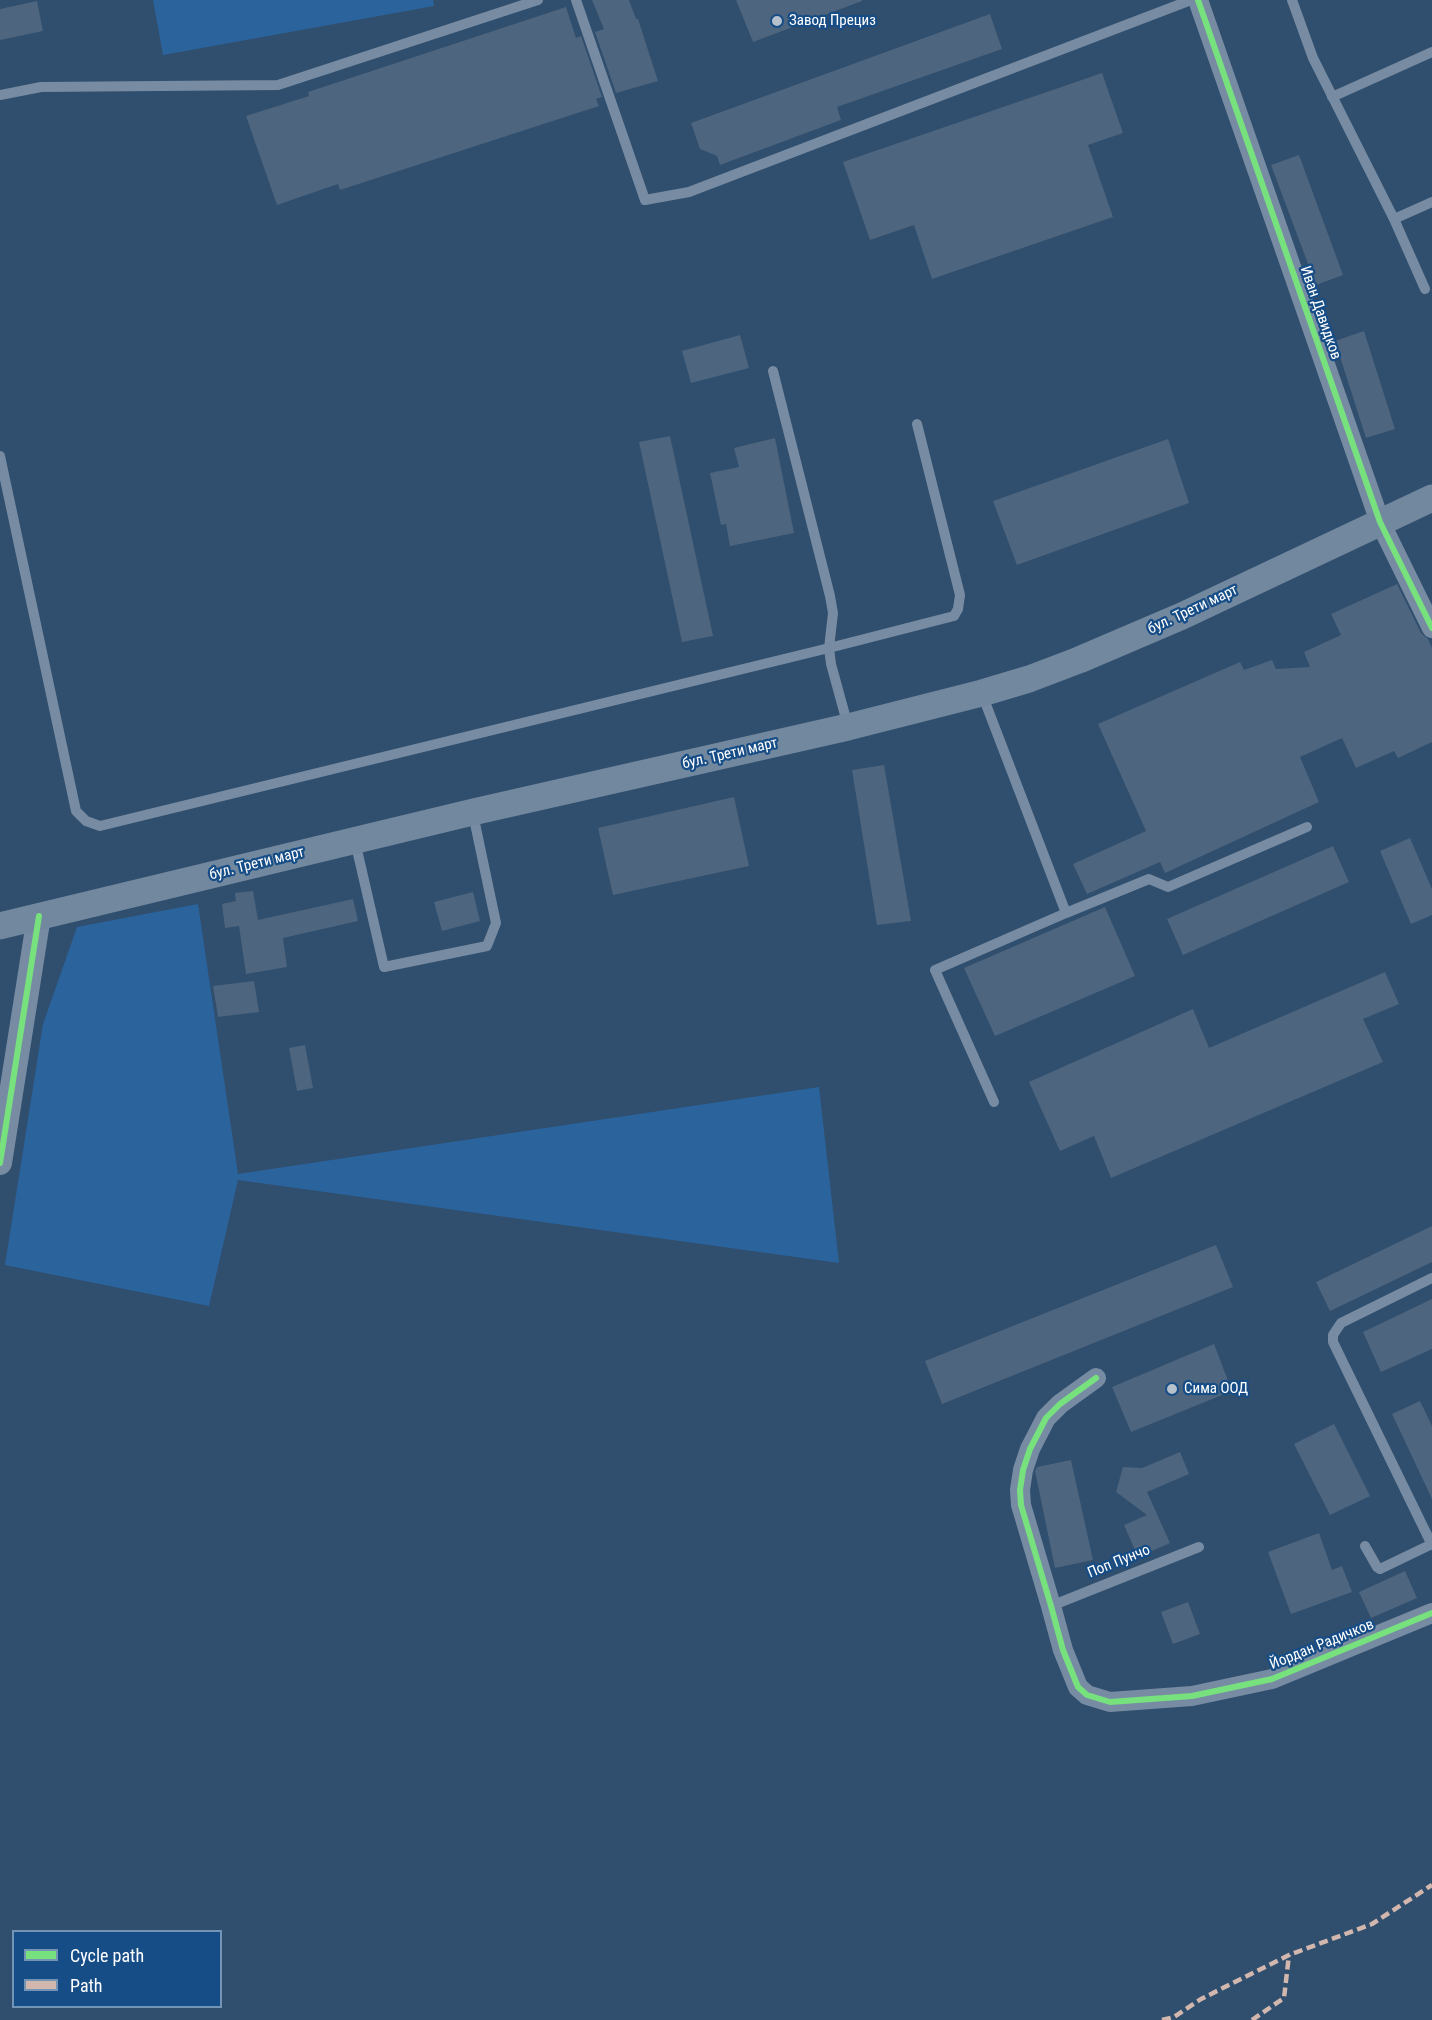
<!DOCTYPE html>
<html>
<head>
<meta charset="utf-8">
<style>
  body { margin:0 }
  #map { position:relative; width:1432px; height:2020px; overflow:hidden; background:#304e6d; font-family:"Roboto Condensed",sans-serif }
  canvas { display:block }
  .legend { position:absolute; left:12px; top:1930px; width:210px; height:78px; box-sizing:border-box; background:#174d86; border:2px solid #7494b6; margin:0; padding:8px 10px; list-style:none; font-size:18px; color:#fff }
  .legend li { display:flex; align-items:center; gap:12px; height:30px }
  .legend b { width:30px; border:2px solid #7494b6 }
</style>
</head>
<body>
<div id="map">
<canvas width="1432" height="2020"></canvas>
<ul class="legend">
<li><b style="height:8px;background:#77e17e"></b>Cycle path</li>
<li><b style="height:8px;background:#d1b7ad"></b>Path</li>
</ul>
</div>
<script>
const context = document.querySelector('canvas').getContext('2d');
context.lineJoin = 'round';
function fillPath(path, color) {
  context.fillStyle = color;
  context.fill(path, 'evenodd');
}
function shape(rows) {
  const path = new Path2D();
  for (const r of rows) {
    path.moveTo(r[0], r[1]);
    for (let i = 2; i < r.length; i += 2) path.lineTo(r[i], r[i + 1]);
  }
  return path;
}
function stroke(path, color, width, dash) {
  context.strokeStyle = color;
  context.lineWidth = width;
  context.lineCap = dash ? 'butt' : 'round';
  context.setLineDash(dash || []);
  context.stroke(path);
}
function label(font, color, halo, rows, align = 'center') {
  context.font = font + ' "Roboto Condensed",sans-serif';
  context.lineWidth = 4.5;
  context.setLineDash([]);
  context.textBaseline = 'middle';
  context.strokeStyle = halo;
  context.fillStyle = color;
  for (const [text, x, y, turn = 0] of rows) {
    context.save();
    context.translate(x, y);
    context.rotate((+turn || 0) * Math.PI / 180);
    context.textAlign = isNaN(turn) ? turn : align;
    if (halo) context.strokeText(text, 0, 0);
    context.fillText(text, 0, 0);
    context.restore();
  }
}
fillPath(shape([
  [153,0,433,0,434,6,163,55],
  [198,904,238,1174,819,1087,839,1263,238,1180,209,1306,5,1265,43,1024,77,927]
]), '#2b649d');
fillPath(shape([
  [592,0,629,0,636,19,638,19,658,81,616,93,595,32,604,29],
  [736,0,862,0,862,1,753,42],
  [37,1,43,31,0,40,0,9],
  [566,7,576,38,581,36,602,97,596,99,599,106,340,190,338,184,277,205,246,116,309,96,308,92],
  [990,14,1002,49,837,107,841,120,720,165,717,156,700,149,691,123],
  [1102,73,1123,133,1088,145,1113,217,932,279,914,225,870,240,843,162],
  [1299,155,1343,275,1316,285,1271,165],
  [1364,331,1395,429,1366,438,1335,341],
  [740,335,749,368,691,383,682,351],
  [670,436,713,636,682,642,639,442],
  [775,438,794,533,730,546,726,524,721,525,710,473,739,467,734,448],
  [1168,439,1189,503,1017,565,993,501],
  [1397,584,1421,633,1428,639,1432,648,1432,742,1398,758,1394,751,1356,768,1342,738,1300,757,1319,802,1165,873,1160,862,1087,894,1073,864,1146,831,1098,724,1240,662,1244,670,1272,660,1276,669,1310,667,1304,652,1341,635,1331,614],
  [884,765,911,921,877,925,852,770],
  [734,797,749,866,613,895,598,828],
  [1410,838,1432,889,1432,915,1411,924,1380,851],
  [1333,846,1349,882,1183,955,1167,919],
  [253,891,258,920,353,899,358,921,283,938,287,967,246,974,239,926,225,928,222,904,236,901,235,893],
  [473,892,480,921,442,931,434,902],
  [1105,907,1135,976,995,1036,964,968],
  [1385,972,1399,1004,1363,1019,1383,1062,1111,1178,1094,1136,1060,1151,1029,1082,1193,1009,1209,1048],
  [254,981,259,1012,218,1017,213,986],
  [305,1045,313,1088,297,1091,289,1048],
  [1432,1226,1432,1262,1330,1311,1316,1282],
  [1216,1245,1233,1287,942,1404,925,1361],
  [1432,1299,1432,1349,1381,1372,1363,1332],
  [1214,1344,1232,1391,1131,1432,1112,1387],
  [1420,1401,1432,1426,1432,1499,1392,1414],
  [1334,1424,1370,1496,1330,1515,1294,1444],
  [1180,1452,1189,1474,1147,1492,1170,1543,1138,1557,1124,1525,1147,1515,1116,1492,1123,1467,1142,1468],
  [1071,1460,1093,1560,1055,1568,1035,1471,1037,1467],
  [1319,1533,1332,1570,1342,1566,1352,1592,1291,1614,1268,1552],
  [1405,1571,1417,1598,1371,1618,1359,1592],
  [1188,1602,1200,1634,1173,1644,1161,1612]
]), '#4d657e');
stroke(shape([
  [576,0,645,200,689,192,1191,0],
  [1292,0,1313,58,1394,219,1425,289],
  [0,95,41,87,278,85,538,0],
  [1332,97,1432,52],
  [1394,219,1432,202],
  [773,371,830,596,833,613,829,648,831,664,848,726],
  [0,456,76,811,86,821,100,826,829,648,954,616,958,609,960,595,917,424],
  [982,694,1066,913,935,970,994,1102],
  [355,841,384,967,487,946,496,923,473,814],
  [1066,913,1149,879,1168,887,1307,827],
  [1432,1278,1341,1323,1333,1335,1333,1342,1432,1545],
  [1365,1546,1377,1567,1380,1569,1432,1544],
  [1051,1606,1199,1547]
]), '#778ca3', 10);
stroke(shape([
  [1198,0,1380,522,1432,628],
  [1096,1378,1060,1404,1046,1418,1030,1449,1023,1470,1020,1490,1021,1505,1051,1606,1063,1650,1078,1687,1087,1695,1110,1702,1192,1696,1272,1679,1432,1613]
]), '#778ca3', 20);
stroke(shape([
  [0,1163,39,916]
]), '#778ca3', 24);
stroke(shape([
  [0,926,473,812,848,727,982,693,1029,679,1079,660,1182,616,1432,498]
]), '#72889f', 27);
stroke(shape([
  [1162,2020,1174,2017,1201,1999,1289,1955,1372,1924,1432,1885],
  [1252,2020,1284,1998,1289,1955]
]), '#d1b7ad', 4.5, [9, 4.5]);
stroke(shape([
  [1198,0,1380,522,1432,628],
  [0,1163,39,916],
  [1096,1378,1060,1404,1046,1418,1030,1449,1023,1470,1020,1490,1021,1505,1051,1606,1063,1650,1078,1687,1087,1695,1110,1702,1192,1696,1272,1679,1432,1613]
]), '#77e17e', 6);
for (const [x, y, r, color] of [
  [777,21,6,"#b7c1cc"],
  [1172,1389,6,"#b7c1cc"]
]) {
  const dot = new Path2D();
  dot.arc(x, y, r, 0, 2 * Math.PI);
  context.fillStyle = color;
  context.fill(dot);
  stroke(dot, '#174d86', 2);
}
label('15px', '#fff', '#174d86', [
  ["Завод Прециз",789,21],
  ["Сима ООД",1184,1389]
], 'left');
label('15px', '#fff', '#174d86', [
  ["Иван Давидков",1320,313,71],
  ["бул. Трети март",1193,610,-25],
  ["бул. Трети март",730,754,-13],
  ["бул. Трети март",257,864,-14],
  ["Поп Пунчо",1119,1562,-22],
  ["Йордан Радичков",1322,1645,-22]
]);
</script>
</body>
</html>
